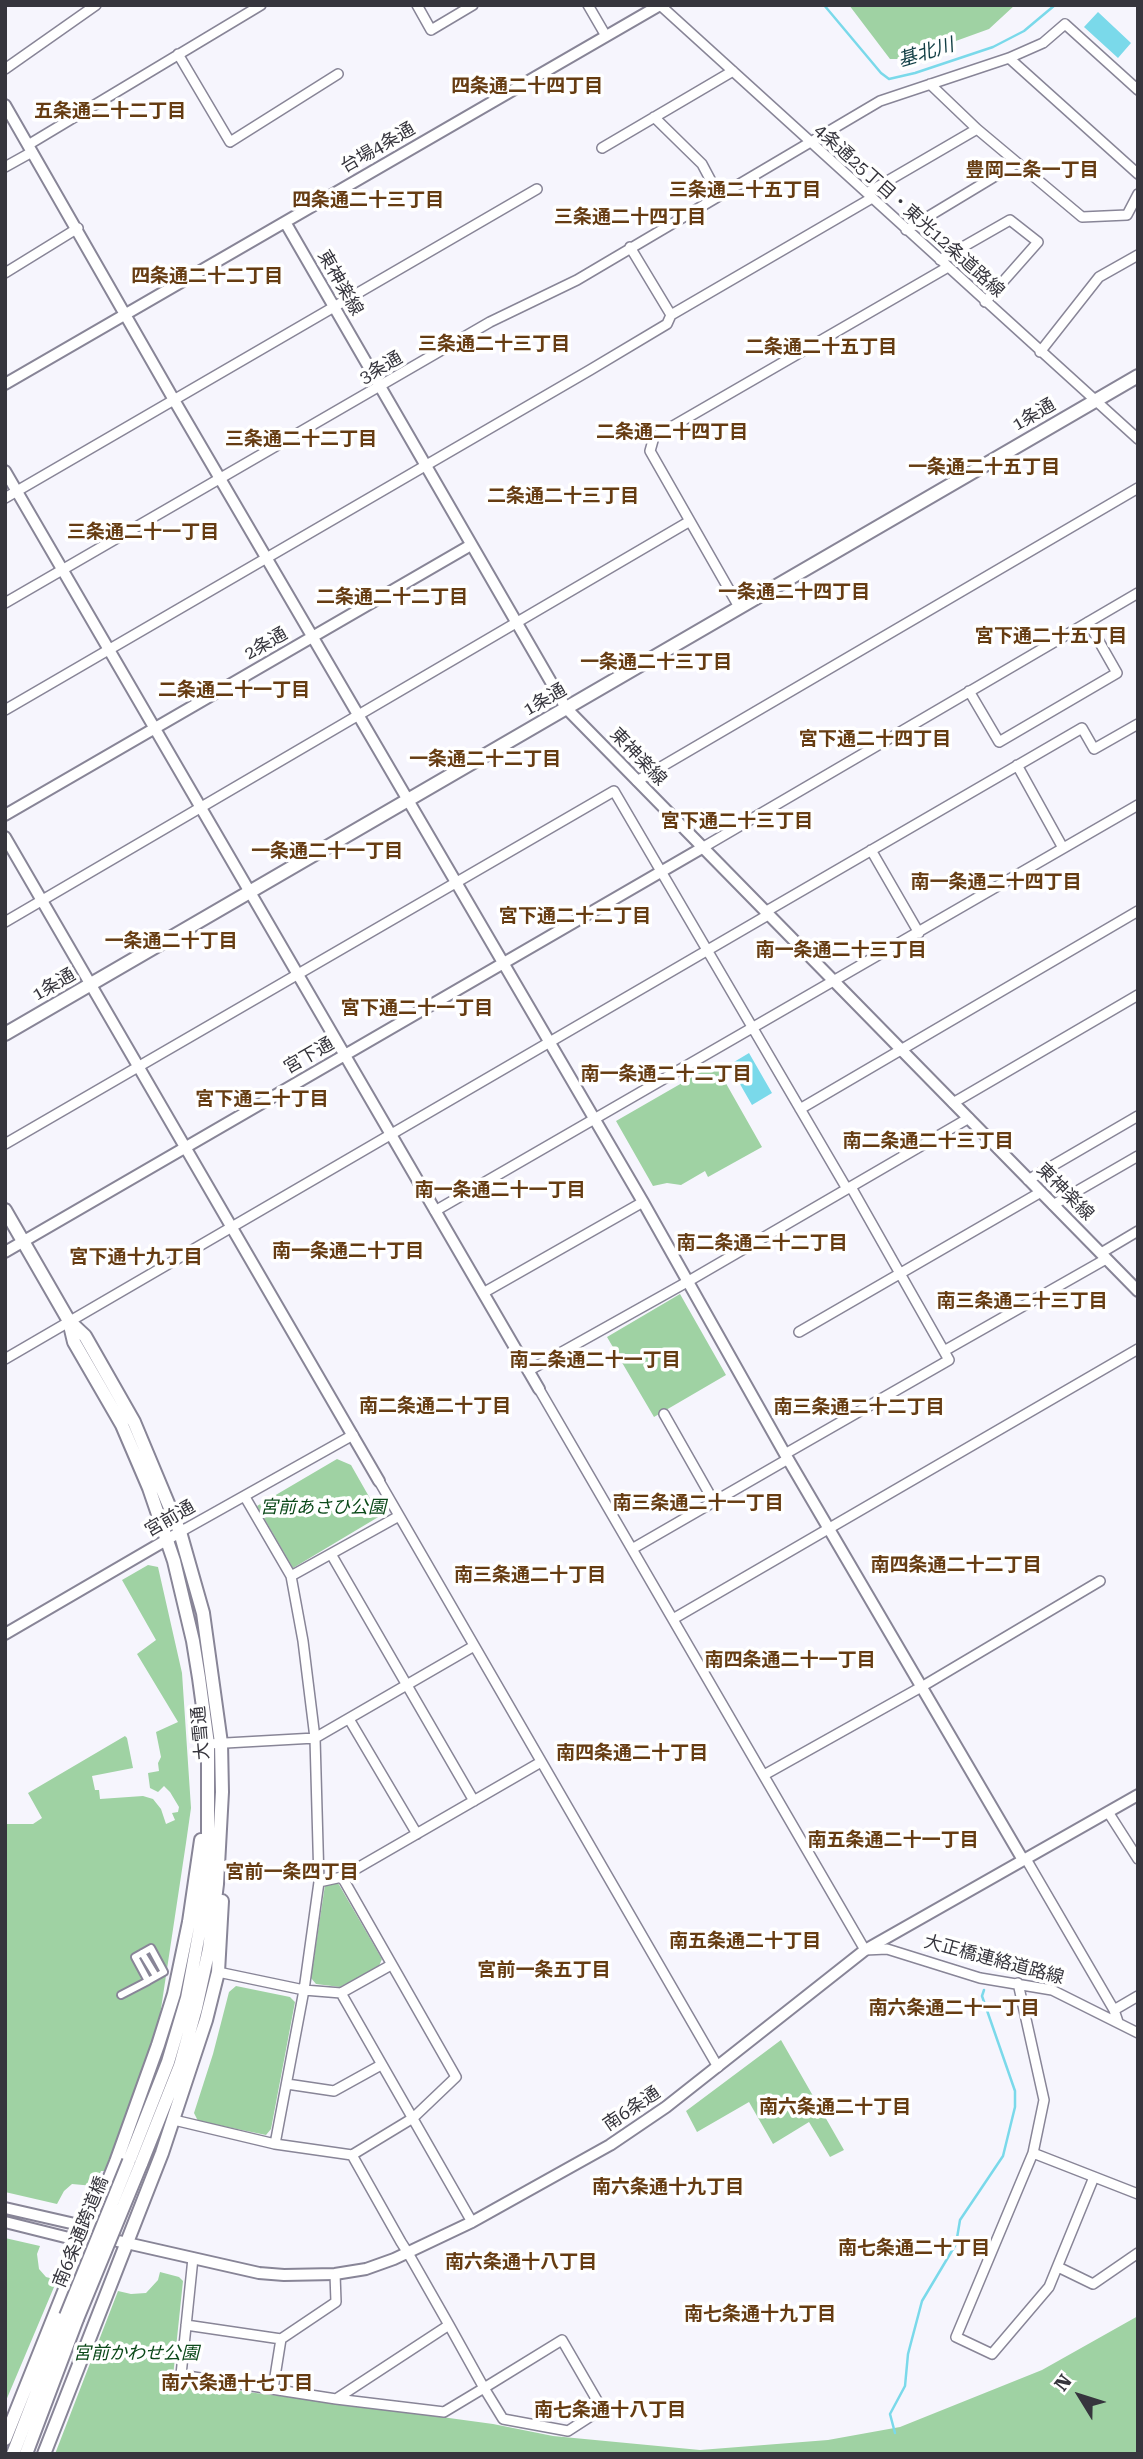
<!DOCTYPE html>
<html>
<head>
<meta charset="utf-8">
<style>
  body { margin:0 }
  #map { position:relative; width:1143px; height:2459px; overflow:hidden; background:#f6f5fd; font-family:"Roboto Serif",serif }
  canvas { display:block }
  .frame { position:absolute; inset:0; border:7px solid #36353d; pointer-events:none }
  .north { position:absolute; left:1045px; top:2361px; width:70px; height:70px; -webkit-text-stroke:5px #fff; paint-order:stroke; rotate:308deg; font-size:19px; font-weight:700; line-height:28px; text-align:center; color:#36353d }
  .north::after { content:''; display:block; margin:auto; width:24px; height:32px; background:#36353d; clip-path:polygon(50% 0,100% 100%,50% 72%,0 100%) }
</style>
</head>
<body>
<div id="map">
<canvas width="1143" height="2459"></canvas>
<div class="frame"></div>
<div class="north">N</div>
</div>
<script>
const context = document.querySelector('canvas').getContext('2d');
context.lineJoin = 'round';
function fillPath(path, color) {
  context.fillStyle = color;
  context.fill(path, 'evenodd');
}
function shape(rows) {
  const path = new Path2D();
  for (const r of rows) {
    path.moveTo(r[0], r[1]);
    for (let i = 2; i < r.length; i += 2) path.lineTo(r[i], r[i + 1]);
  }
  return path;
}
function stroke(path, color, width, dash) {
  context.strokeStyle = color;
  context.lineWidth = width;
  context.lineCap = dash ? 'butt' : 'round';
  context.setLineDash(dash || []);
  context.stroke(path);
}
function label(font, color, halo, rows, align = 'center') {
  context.font = font + ' "Roboto Serif","Noto Sans JP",serif';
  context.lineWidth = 7;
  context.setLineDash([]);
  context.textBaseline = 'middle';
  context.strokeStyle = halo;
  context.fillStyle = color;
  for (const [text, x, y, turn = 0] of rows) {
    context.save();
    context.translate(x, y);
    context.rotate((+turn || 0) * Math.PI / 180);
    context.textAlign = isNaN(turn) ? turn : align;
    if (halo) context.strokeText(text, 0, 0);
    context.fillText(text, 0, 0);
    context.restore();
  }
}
fillPath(shape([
  [849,5,1015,5,989,29,906,59,890,59],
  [715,1064,762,1147,708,1177,705,1171,681,1185,667,1183,653,1186,616,1121],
  [680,1294,726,1375,654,1417,607,1337],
  [337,1459,351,1465,380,1516,293,1568,257,1506],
  [148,1565,158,1567,182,1673,191,1808,186,1843,159,2022,137,2090,105,2171,101,2171,94,2186,72,2184,64,2191,57,2204,5,2192,5,1824,33,1824,42,1818,28,1793,125,1736,127,1738,133,1768,92,1776,95,1790,99,1790,100,1799,143,1796,153,1799,161,1809,166,1824,175,1820,172,1813,178,1812,179,1807,170,1792,164,1786,158,1792,150,1788,148,1773,159,1771,158,1763,161,1757,156,1732,178,1722,137,1654,156,1640,122,1580],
  [338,1883,382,1959,379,1966,340,1987,316,1984,311,1978,325,1885],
  [236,1986,290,1997,295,2002,271,2129,266,2135,198,2121,194,2113,213,2054,229,1992],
  [781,2040,844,2150,830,2157,809,2122,773,2144,749,2102,697,2132,686,2111],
  [5,2238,40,2246,37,2254,39,2269,46,2277,57,2280,5,2403],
  [160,2272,179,2277,183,2281,172,2386,184,2384,383,2409,493,2424,553,2436,700,2450,828,2440,900,2427,1042,2370,1138,2316,1138,2454,55,2454,118,2291,131,2294,146,2293,158,2280]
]), '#9fd2a3');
fillPath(shape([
  [1098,12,1131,43,1118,58,1084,27],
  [749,1053,772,1093,752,1105,729,1065]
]), '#7ad9ea');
stroke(shape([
  [824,5,881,73,889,79,915,73,993,47,1024,31,1055,5],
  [895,2433,890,2414,905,2386,908,2354,922,2301,956,2244,960,2220,1003,2156,1015,2107,1015,2091,982,1996,984,1990]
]), '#7ad9ea', 2.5);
const pedestrian = shape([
  [142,1953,156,1976],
  [121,1995,148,1981,135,1957,151,1948,164,1972,148,1981]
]);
const minor = shape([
  [417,5,431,30,473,5],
  [588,5,606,36],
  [660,5,1138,439],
  [178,54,230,142,338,74],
  [1009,58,1138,174],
  [5,69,96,5],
  [930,84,977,129,1082,217,1127,215,1138,194],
  [654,117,702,164,719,196],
  [28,145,261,5],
  [602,148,733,71],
  [5,167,32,152],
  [867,193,977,129],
  [906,230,1017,163],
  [630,247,671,315],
  [940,260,1010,220,1038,242,985,302],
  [5,273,78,228],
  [1040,352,1099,277,1138,255],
  [5,498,537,189],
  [5,603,490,322,577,280,880,101,1009,58,1043,43,1065,24,1138,90],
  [739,607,650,451,654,437,948,267],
  [969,691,999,742,1117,673,1088,622],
  [5,710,590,370,667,324,671,315,872,198],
  [1017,765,1063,848],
  [637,781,1138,488],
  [702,848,1138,593],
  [871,850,919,933],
  [765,912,1082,728,1094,749,1138,724],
  [5,922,690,521],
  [953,1103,1138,995],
  [800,1109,1138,911],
  [5,1144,614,791,847,1189],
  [1028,1180,1138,1116],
  [1053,1205,1138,1156],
  [435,1211,1138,805],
  [1101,1253,1138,1231],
  [483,1293,643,1202],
  [799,1332,1041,1192],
  [944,1351,1106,1259],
  [5,1359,768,915],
  [528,1371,687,1282,969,1118],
  [539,1389,865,1950,887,1949,980,1978,1052,1990,1138,2033],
  [664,1414,714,1502],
  [785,1454,949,1360,851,1187],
  [379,1481,718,2067],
  [245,1497,291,1576,303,1641,315,1738,319,1882,304,1990,275,2144],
  [180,1532,353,1435],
  [632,1549,788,1459],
  [331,1554,474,1801],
  [291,1576,399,1516],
  [673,1619,1138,1349],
  [349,1719,417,1834],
  [208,1744,315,1738,474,1646],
  [764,1775,923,1686,1100,1581],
  [1108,1812,1138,1859],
  [1026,1859,1114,2010,1118,2022],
  [319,1882,342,1877],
  [218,1972,304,1990,341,1993,391,1965],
  [1018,1983,1044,2100,1033,2153,956,2337,992,2354,1049,2287,1094,2177],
  [341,1993,472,2222],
  [1114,2010,1138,1996],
  [287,2084,334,2091,381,2065],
  [174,2120,275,2144,352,2155,413,2118,456,2077,342,1877,541,1762],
  [1033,2153,1138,2194],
  [193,2258,181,2375,336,2399,444,2412,484,2388,562,2340,602,2409,568,2431,503,2419,484,2388,449,2325,408,2253,401,2242,352,2155],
  [1058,2267,1093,2284,1138,2253],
  [186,2325,281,2339],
  [273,2389,281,2339,336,2302,335,2274],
  [336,2399,449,2325]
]);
const tertiary = shape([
  [5,105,174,400,643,1202,785,1454,1023,1860],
  [285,222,566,708,1138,1291],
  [5,384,660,5],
  [5,471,539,1389],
  [5,815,471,545],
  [5,837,379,1481],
  [5,1252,702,848],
  [5,1634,180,1532],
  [5,2208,75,2224,87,2234],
  [5,2222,69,2238,87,2234,259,2273,284,2275,335,2274,366,2269,394,2259,472,2222,610,2145,666,2107,865,1950,1138,1795]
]);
const secondary = shape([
  [5,1034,1138,376],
  [5,1210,69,1321,74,1342,122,1425,149,1488,174,1561,193,1641,199,1678,208,1744,208,1856,200,1928,187,1998,168,2062,129,2161],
  [69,1321,85,1336,134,1422,180,1532,203,1613,221,1743,222,1792,217,1884,209,1949,196,2008,180,2066,141,2164],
  [5,2439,116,2162,158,2045,174,1994,189,1922,201,1840],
  [13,2454,66,2316],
  [26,2454,77,2319],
  [44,2454,162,2153,206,2020,218,1972,222,1901]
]);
stroke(pedestrian, '#888597', 10);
stroke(minor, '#888597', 12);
stroke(tertiary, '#888597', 14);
stroke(secondary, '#888597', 16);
stroke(pedestrian, '#fff', 6);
stroke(minor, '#fff', 9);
stroke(tertiary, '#fff', 10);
stroke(secondary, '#fff', 12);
const secondaryBridge = shape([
  [66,2316,129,2161],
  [77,2319,141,2164]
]);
stroke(secondaryBridge, '#888597', 16, []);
stroke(secondaryBridge, '#fff', 12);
label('18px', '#36353d', '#fff', [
  ["台場4条通",378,148,-30],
  ["4条通25丁目・東光12条道路線",909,211,42],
  ["東神楽線",340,283,60],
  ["3条通",381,368,-30],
  ["1条通",1034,415,-30],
  ["2条通",266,644,-30],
  ["1条通",545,700,-30],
  ["東神楽線",638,757,46],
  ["1条通",54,985,-30],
  ["宮下通",309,1056,-30],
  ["東神楽線",1065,1192,45],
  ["宮前通",170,1519,-30],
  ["大雪通",201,1733,-95],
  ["大正橋連絡道路線",994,1960,15],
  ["南6条通",632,2109,-34],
  ["南6条通跨道橋",81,2232,-68]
]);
label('italic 18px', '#0b4919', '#fff', [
  ["宮前あさひ公園",323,1508],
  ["宮前かわせ公園",136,2354]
]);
label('italic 19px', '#113e45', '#fff', [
  ["基北川",926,53,-17]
]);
label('bold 19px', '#663c12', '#fff', [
  ["四条通二十四丁目",527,86],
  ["五条通二十二丁目",110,111],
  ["豊岡二条一丁目",1032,170],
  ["三条通二十五丁目",745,190],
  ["四条通二十三丁目",368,200],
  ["三条通二十四丁目",630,217],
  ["四条通二十二丁目",207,276],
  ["三条通二十三丁目",494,344],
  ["二条通二十五丁目",821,347],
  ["二条通二十四丁目",672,432],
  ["三条通二十二丁目",301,439],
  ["一条通二十五丁目",984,467],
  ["二条通二十三丁目",563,496],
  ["三条通二十一丁目",143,532],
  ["一条通二十四丁目",794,592],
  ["二条通二十二丁目",392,597],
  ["宮下通二十五丁目",1051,636],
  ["一条通二十三丁目",656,662],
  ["二条通二十一丁目",234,690],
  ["宮下通二十四丁目",875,739],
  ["一条通二十二丁目",485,759],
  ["宮下通二十三丁目",737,821],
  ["一条通二十一丁目",327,851],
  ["南一条通二十四丁目",996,882],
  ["宮下通二十二丁目",575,916],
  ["一条通二十丁目",171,941],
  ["南一条通二十三丁目",841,950],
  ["宮下通二十一丁目",417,1008],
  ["南一条通二十二丁目",666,1074],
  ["宮下通二十丁目",262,1099],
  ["南二条通二十三丁目",928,1141],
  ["南一条通二十一丁目",500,1190],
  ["南二条通二十二丁目",762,1243],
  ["南一条通二十丁目",348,1251],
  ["宮下通十九丁目",136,1257],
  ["南三条通二十三丁目",1022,1301],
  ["南二条通二十一丁目",595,1360],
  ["南二条通二十丁目",435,1406],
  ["南三条通二十二丁目",859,1407],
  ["南三条通二十一丁目",698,1503],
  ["南四条通二十二丁目",956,1565],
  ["南三条通二十丁目",530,1575],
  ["南四条通二十一丁目",790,1660],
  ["南四条通二十丁目",632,1753],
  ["南五条通二十一丁目",893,1840],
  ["宮前一条四丁目",292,1872],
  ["南五条通二十丁目",745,1941],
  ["宮前一条五丁目",544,1970],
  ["南六条通二十一丁目",954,2008],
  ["南六条通二十丁目",835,2107],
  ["南六条通十九丁目",668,2187],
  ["南七条通二十丁目",914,2248],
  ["南六条通十八丁目",521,2262],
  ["南七条通十九丁目",760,2314],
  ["南六条通十七丁目",237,2383],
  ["南七条通十八丁目",610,2410]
]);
</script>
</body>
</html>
